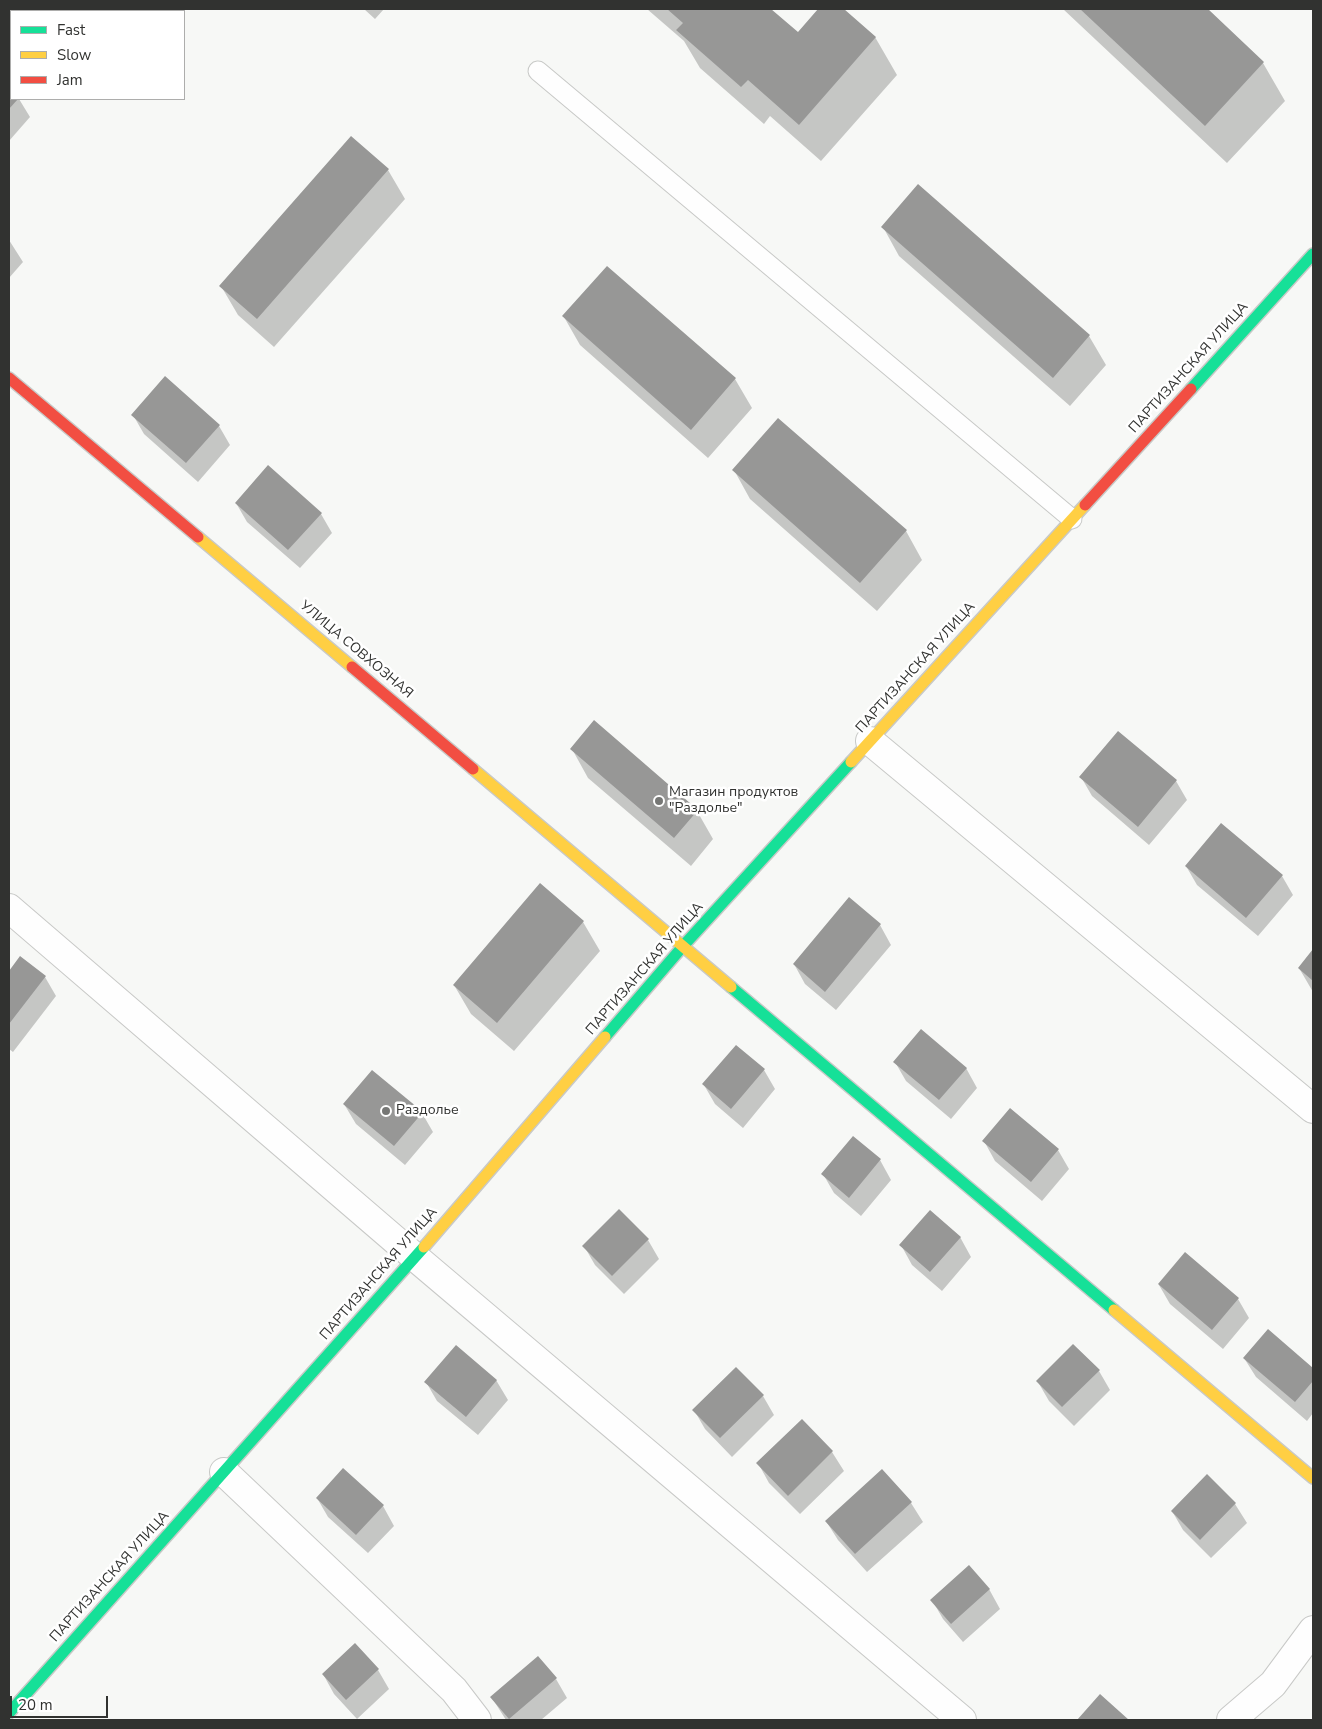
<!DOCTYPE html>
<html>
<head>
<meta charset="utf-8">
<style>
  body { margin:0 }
  #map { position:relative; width:1322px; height:1729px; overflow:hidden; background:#f7f8f6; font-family:"Nunito Sans",sans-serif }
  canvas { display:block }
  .frame { position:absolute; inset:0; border:10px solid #313230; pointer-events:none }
  .legend { position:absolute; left:10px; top:10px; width:175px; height:90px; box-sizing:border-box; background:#fff; border:1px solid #adadac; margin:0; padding:6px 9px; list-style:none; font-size:15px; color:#313230 }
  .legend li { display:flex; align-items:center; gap:10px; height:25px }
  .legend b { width:25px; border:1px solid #adadac }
  .scale { position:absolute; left:10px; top:1696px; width:98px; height:22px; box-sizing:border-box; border:2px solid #313230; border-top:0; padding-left:6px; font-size:15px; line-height:18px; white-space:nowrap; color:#313230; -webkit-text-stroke:4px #fff; paint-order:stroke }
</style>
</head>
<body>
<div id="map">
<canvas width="1322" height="1729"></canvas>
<div class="frame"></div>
<ul class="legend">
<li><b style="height:6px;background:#16e098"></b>Fast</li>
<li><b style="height:6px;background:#ffcf43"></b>Slow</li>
<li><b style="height:6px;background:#f24e42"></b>Jam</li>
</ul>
<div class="scale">20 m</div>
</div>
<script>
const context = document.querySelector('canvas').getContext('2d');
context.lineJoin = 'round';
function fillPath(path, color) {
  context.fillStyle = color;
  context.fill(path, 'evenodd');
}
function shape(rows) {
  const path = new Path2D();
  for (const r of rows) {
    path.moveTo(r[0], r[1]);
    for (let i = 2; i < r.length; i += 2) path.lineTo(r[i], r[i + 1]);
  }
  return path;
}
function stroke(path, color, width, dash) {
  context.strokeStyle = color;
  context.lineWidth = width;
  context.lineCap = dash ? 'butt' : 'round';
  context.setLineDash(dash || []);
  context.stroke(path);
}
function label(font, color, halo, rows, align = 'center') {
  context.font = font + ' "Nunito Sans",sans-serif';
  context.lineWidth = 5;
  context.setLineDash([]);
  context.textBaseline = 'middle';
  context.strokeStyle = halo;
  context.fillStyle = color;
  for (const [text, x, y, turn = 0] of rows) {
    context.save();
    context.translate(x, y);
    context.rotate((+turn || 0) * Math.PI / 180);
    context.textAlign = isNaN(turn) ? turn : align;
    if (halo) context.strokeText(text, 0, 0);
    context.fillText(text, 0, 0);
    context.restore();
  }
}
fillPath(shape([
  [12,9,96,9,97,11,14,11],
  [364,9,384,9,375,19],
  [647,9,769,9,798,34,820,9,843,9,875,37,897,75,821,161,770,116,764,124,700,68,684,41],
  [1063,9,1206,9,1263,63,1285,101,1227,163],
  [9,89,11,91,11,99,19,99,30,117,9,141],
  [351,138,388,170,405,199,274,347,238,315,221,286],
  [918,186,1089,336,1106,365,1070,406,899,256,883,227],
  [9,240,23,262,9,278],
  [607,267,735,379,752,408,708,458,580,345,564,317],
  [133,415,219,426,230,445,198,482,144,434],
  [734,470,906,531,922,560,877,611,750,499],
  [236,503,321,514,332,533,300,568,247,522],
  [572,749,697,811,713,839,691,866,588,778],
  [1081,777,1176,781,1187,800,1149,845,1092,796],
  [1186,866,1282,876,1293,895,1258,936,1197,885],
  [540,885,583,922,600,951,514,1051,471,1014,454,985],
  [850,899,880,925,891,945,836,1010,805,984,794,964],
  [1313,951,1313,992,1299,968],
  [21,958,45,977,56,996,13,1052,9,1049,9,973],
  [895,1062,966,1068,977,1088,951,1119,906,1081],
  [764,1070,775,1089,743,1128,715,1104,704,1085],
  [344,1104,422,1113,433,1132,405,1165,356,1124],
  [984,1141,1058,1150,1069,1169,1042,1201,995,1161],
  [880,1160,891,1180,861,1216,834,1193,823,1174],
  [960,1237,971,1257,942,1291,912,1265,901,1245],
  [648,1240,659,1259,624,1294,595,1265,584,1246],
  [1185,1254,1238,1299,1249,1318,1223,1349,1170,1304,1159,1285],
  [1268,1331,1313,1369,1313,1413,1307,1421,1256,1377,1244,1358],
  [1099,1371,1110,1390,1074,1426,1049,1401,1038,1382],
  [496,1380,508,1400,478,1435,437,1401,426,1382],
  [763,1396,774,1415,732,1457,705,1429,694,1410],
  [802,1420,832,1452,844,1471,800,1514,769,1483,758,1463],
  [343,1470,383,1506,394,1526,368,1553,328,1517,317,1498],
  [882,1470,911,1503,923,1522,867,1572,838,1540,826,1521],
  [1207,1476,1235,1504,1247,1523,1211,1558,1183,1530,1172,1511],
  [989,1589,1000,1609,963,1642,943,1619,932,1600],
  [355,1645,378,1670,389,1689,357,1719,334,1694,323,1674],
  [556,1679,567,1698,541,1720,506,1720,492,1698]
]), '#0003');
fillPath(shape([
  [17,9,94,9,91,11,20,11],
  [667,9,771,9,798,32,818,9,844,9,876,37,799,125,748,80,741,87,676,30,683,23],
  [1080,9,1208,9,1264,62,1205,126],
  [9,87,11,90,11,99,18,99,9,109],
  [351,136,389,169,257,319,219,286],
  [918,184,1090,335,1053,378,881,227],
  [607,266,736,378,691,430,562,316],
  [165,376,220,425,186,463,131,415],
  [778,418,907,530,860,583,732,470],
  [268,465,322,513,288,550,235,503],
  [594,720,698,810,674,838,570,749],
  [1118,731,1177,780,1138,827,1079,777],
  [1221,823,1283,875,1246,918,1185,866],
  [540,883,584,921,497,1023,453,985],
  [849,897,881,924,825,992,793,964],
  [1313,949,1313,981,1298,968],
  [20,956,46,976,9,1024,9,971],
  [921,1029,967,1068,939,1100,893,1062],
  [736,1045,765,1069,731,1109,702,1084],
  [372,1070,423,1112,394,1146,343,1104],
  [1010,1108,1059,1149,1031,1182,982,1141],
  [853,1136,881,1159,849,1198,821,1174],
  [619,1209,649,1239,612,1276,582,1246],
  [930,1210,961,1237,930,1272,899,1245],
  [1185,1252,1239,1298,1212,1330,1158,1284],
  [1268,1329,1313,1368,1313,1381,1295,1402,1243,1358],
  [1073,1344,1100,1370,1062,1407,1036,1381],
  [456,1345,497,1380,466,1417,424,1382],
  [736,1367,764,1395,720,1438,692,1410],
  [802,1419,833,1451,788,1496,756,1463],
  [343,1468,384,1505,356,1535,316,1498],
  [882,1469,912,1502,855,1554,825,1521],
  [1207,1474,1236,1503,1200,1540,1171,1511],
  [969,1565,990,1589,951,1624,930,1600],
  [355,1643,379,1669,346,1700,322,1674],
  [538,1656,557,1678,509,1719,490,1697],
  [1100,1694,1129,1720,1077,1720]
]), '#979796');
const lane = shape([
  [538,71,1072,519]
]);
const street = shape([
  [870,741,1313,1109],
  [9,908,415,1257,962,1720],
  [224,1472,454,1690,477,1720],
  [1231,1720,1273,1684,1313,1630]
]);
const fast = shape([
  [1191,389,1313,254],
  [731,987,1114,1310],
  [605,1037,684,945,851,762],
  [9,1713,424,1247]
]);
const slow = shape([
  [198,537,352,667],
  [851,762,1085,505],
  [473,769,731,987],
  [424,1247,605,1037],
  [1114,1310,1313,1478]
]);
const jam = shape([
  [9,378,198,537],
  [1085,505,1191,389],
  [352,667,473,769]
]);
stroke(lane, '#c8c9c7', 21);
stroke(street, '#c8c9c7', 30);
stroke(fast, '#c8c9c7', 14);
stroke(slow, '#c8c9c7', 14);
stroke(jam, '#c8c9c7', 14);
stroke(lane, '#fefefe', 19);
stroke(street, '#fefefe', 28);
stroke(fast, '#16e098', 11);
stroke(slow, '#ffcf43', 11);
stroke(jam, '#f24e42', 11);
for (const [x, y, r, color] of [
  [659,801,5,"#767775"],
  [386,1111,5,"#767775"]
]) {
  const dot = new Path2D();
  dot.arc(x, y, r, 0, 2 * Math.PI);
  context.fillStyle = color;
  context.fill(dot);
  stroke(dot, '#fff', 2);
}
label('14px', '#313230', '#fff', [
  ["ПАРТИЗАНСКАЯ УЛИЦА",1189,368,-48],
  ["УЛИЦА СОВХОЗНАЯ",356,650,40],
  ["ПАРТИЗАНСКАЯ УЛИЦА",916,668,-48],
  ["ПАРТИЗАНСКАЯ УЛИЦА",645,969,-49],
  ["ПАРТИЗАНСКАЯ УЛИЦА",379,1274,-49],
  ["ПАРТИЗАНСКАЯ УЛИЦА",110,1577,-48]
]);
label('14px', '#313230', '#fff', [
  ["Магазин продуктов",669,793],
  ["\"Раздолье\"",669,809],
  ["Раздолье",396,1111]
], 'left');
</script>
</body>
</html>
